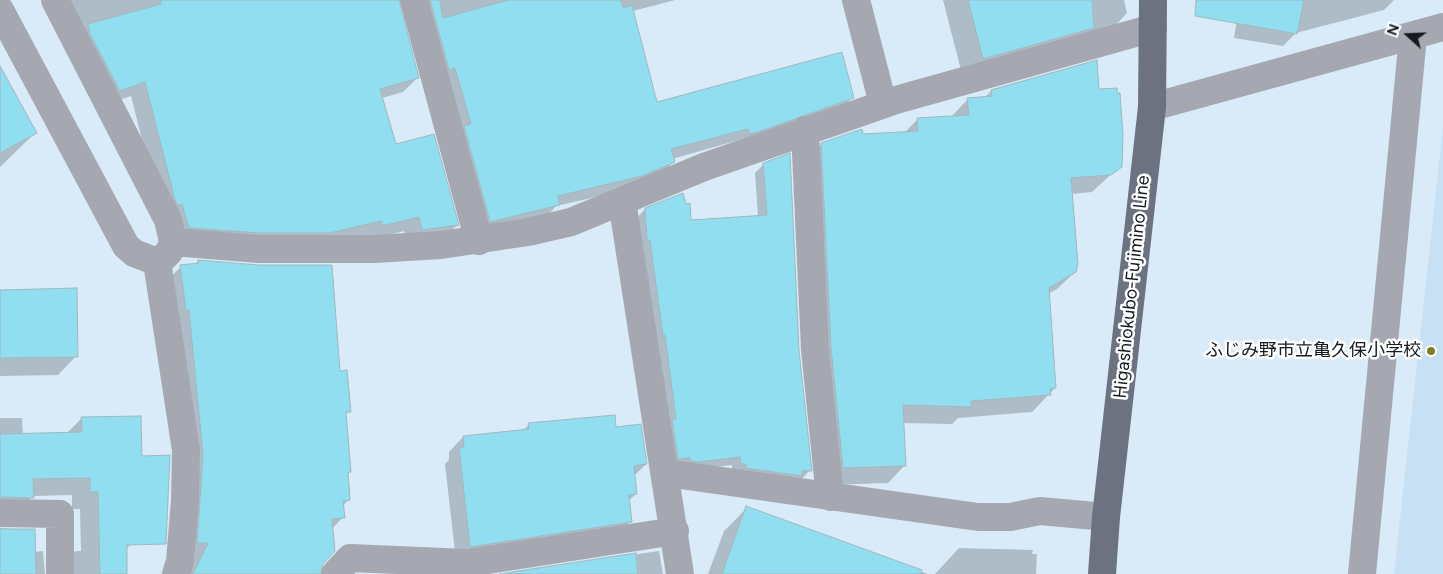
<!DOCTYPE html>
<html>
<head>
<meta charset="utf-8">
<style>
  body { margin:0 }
  #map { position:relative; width:1443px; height:574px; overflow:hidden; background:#d9ebf8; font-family:Figtree,sans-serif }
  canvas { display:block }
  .north { position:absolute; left:1383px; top:10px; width:50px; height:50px; -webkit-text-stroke:4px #fff; paint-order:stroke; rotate:290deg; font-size:14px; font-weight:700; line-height:20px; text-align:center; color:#141a1f }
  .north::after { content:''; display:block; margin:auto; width:18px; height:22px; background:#141a1f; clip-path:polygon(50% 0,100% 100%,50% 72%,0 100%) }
</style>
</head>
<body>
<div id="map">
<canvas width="1443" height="574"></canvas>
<div class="north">N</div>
</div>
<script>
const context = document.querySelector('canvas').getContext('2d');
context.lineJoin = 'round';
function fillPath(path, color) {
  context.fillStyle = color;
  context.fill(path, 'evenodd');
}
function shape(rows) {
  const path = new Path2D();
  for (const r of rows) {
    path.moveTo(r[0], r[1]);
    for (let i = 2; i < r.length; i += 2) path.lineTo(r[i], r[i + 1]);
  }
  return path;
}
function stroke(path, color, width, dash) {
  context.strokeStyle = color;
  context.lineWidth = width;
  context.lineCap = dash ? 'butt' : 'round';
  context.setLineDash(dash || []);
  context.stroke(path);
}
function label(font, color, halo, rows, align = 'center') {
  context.font = font + ' Figtree,"Noto Sans JP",sans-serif';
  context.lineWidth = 5;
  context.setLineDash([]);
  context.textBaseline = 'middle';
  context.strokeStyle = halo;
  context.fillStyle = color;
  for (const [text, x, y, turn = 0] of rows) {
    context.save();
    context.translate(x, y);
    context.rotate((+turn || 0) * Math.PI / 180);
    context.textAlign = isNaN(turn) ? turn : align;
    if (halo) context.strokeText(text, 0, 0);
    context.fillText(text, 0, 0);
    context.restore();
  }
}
fillPath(shape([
  [1443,127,1443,574,1394,574]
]), '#c8e0f3');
fillPath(shape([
  [47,0,398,0,417,78,403,92,382,98,395,145,457,225,443,239,408,244,404,231,368,240,367,235,315,247,174,242,161,215,131,96,105,105],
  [405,0,675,0,633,11,657,103,852,98,838,112,672,159,673,162,659,176,627,190,556,206,544,219,476,236],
  [943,0,1124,0,1127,13,1108,33,963,78],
  [1240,0,1394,0,1384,10,1296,33,1283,46,1234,38],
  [0,69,35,133,0,167],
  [1098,90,1120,166,1092,192,1071,194,1075,272,1057,289,1048,294,1055,388,1032,412,958,418,952,424,902,423,905,465,888,483,826,485,804,161,822,144,862,136,904,133,917,120,951,117,968,99,984,98,991,91],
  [764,164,798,350,810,470,802,479,732,473,732,465,690,470,670,467,637,218,645,209,690,221,758,216,755,173],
  [198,261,259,266,339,372,349,411,345,416,350,472,347,475,348,500,343,506,343,517,332,529,334,550,318,571,319,574,187,574,195,556,184,557,167,280,181,267,194,265],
  [0,291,76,356,58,375,0,376],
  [0,418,22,418,23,435,66,434,82,418,130,545,126,549,126,574,58,574,58,569,76,551,81,551,80,509,72,509,72,495,33,496,14,516,0,515],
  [529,425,615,428,646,464,634,476,636,494,628,501,631,521,616,536,456,561,445,464,449,460,449,452,463,437,522,431],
  [747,508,928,574,708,574,724,531],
  [0,528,33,530,34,552,43,551,45,574,0,574],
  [959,548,1033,550,1032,554,1037,554,1036,574,935,574],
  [659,551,663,574,507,574]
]), '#0003');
const building = shape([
  [160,0,399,0,419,78,380,89,396,144,434,134,459,225,422,230,419,217,382,226,381,221,330,233,260,233,189,228,182,204,178,205,175,200,145,82,120,91,90,34,88,24,161,4,160,0],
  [430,0,440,0,443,18,508,0,621,0,623,8,632,5,657,102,842,52,854,98,758,132,749,134,748,129,671,149,675,162,642,176,558,196,560,205,490,222,464,126,471,124,455,68,449,70,430,0],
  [968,0,1092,0,1094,28,983,59,968,0],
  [1196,0,1304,0,1297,34,1195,16,1196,0],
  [1097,60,1099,89,1117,88,1117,93,1120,93,1123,134,1122,167,1111,175,1071,178,1078,264,1076,272,1049,288,1056,388,1050,389,1051,395,971,401,971,407,903,405,906,466,843,468,831,348,821,143,862,129,863,134,918,131,917,118,969,115,967,98,992,96,991,90,1097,60],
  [0,66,37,133,0,153,0,66],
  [790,153,799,350,812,471,802,471,802,476,746,468,746,464,741,464,740,457,699,462,691,461,690,458,678,459,672,420,676,419,667,350,665,335,663,336,650,240,647,240,645,208,683,193,686,204,690,203,691,220,767,215,763,163,790,153],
  [198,260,259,265,332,265,340,371,347,370,351,412,346,412,351,472,348,472,350,500,343,501,345,518,332,519,335,551,323,564,320,574,193,574,208,543,197,543,203,455,189,310,186,310,180,265,199,263,198,260],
  [77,288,78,357,0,358,0,290,77,288],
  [615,415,616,427,641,424,647,464,634,466,637,494,629,495,632,522,470,547,459,448,464,447,463,436,529,429,528,423,615,415],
  [141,416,142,456,170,455,166,544,127,545,127,574,100,574,98,492,90,492,90,478,33,479,34,498,0,497,0,434,82,432,81,417,141,416],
  [746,506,922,570,921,574,722,574,746,506],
  [0,529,35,529,36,574,0,574,0,529],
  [636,553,638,574,499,574,636,553]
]);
fillPath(building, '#90deef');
stroke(building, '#a1b8bd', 1);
stroke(shape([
  [55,0,168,220,173,242,169,252,164,257],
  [414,0,479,241],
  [856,0,883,104],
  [0,10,126,246,134,253,157,262],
  [1152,107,1443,27],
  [805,130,815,349,830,497],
  [622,201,680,574],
  [173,242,259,249,374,249,441,245,528,232,571,222,704,167,896,100,1153,28],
  [157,262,186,450,185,501,180,561,176,574],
  [666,473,978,517,1010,517,1040,511,1106,517],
  [0,513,60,514,60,574],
  [335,574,350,558,468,563,675,531],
  [1362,574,1413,36]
]), '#a5a8b0', 28);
stroke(shape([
  [1102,574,1106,517,1152,107,1153,0]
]), '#6c7280', 28);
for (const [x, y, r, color] of [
  [1431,351,5,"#827c22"]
]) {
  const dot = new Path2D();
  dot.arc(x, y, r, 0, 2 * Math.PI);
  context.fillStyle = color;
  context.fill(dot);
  stroke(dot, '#fff', 2);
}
label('18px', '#141a1f', '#fff', [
  ["Higashiokubo-Fujimino Line",1132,287,-84]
]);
label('18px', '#141a1f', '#fff', [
  ["ふじみ野市立亀久保小学校",1421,351]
], 'right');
</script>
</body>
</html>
